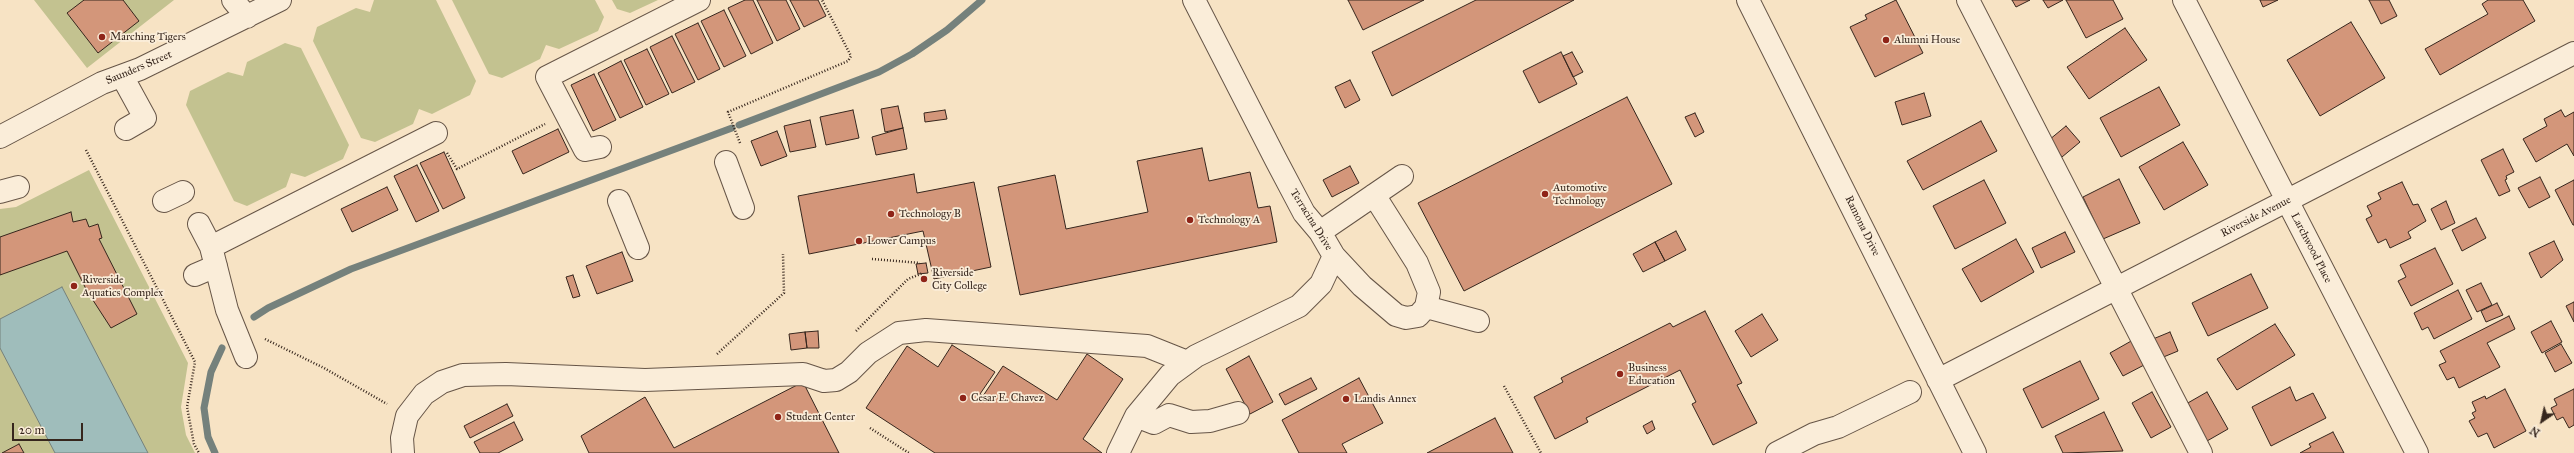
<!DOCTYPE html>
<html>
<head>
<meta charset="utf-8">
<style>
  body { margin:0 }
  #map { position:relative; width:2574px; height:453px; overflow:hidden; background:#f7e3c4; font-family:"IM FELL Great Primer",serif }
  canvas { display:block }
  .north { position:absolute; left:2522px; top:401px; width:40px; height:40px; -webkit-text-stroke:3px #faedd9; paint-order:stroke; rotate:214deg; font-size:11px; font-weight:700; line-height:16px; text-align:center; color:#36261d }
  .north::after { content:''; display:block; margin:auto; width:14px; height:18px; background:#36261d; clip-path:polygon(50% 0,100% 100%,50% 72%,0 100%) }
  .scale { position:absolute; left:12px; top:423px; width:71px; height:18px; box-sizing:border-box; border:2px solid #36261d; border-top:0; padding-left:5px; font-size:12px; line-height:14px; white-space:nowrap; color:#36261d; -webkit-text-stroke:3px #faedd9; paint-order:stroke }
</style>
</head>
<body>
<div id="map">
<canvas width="2574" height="453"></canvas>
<div class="north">N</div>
<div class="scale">20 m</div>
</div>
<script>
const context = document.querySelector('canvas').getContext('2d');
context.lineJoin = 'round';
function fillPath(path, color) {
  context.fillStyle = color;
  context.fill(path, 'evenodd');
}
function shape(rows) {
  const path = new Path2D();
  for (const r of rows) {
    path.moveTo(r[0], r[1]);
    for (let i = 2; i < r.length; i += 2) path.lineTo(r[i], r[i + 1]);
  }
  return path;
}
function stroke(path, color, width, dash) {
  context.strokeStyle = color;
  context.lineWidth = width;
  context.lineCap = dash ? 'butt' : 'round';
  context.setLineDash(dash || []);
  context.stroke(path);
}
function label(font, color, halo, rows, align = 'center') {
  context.font = font + ' "IM FELL Great Primer",serif';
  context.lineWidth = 3.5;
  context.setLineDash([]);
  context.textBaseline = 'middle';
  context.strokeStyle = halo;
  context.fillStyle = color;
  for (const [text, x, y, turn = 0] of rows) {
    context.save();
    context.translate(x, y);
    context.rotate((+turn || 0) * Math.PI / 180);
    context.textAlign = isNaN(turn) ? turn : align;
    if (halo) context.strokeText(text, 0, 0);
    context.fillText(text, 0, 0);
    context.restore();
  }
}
fillPath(shape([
  [34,0,174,0,87,68],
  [374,0,436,0,476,81,470,95,432,114,419,109,413,124,375,142,361,138,313,41,317,27,356,8,370,12],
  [452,0,595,0,604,17,598,31,559,49,546,45,540,59,502,78,489,74],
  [612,0,658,0,630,13,617,9],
  [285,43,301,48,349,145,343,159,305,177,291,173,286,187,247,206,234,201,186,105,190,91,228,72,243,76,247,62],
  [89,170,188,363,181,407,186,435,195,453,0,453,0,209,16,207]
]), '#c3c290');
const water = shape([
  [62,287,148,453,55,453,0,348,0,319,62,287]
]);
fillPath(water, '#9fbdbb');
stroke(water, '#75817c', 1);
stroke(shape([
  [739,125,879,72,912,54,947,30,982,0],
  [254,317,268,308,351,269,732,128],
  [215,453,208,437,204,408,211,372,222,348]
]), '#75817c', 7);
const building = shape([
  [84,0,123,0,139,21,98,53,67,13,84,0],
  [745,0,753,0,773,43,751,54,728,8,745,0],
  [757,0,786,0,800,29,777,41,757,0],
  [790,0,818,0,826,16,804,27,790,0],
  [1348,0,1424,0,1363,30,1348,0],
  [1476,0,1574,0,1392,96,1372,52,1476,0],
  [1896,0,1923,53,1875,77,1850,27,1867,19,1865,15,1896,0],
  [2012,0,2030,0,2016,7,2012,0],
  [2043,0,2063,0,2048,8,2043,0],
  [2066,0,2113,0,2123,19,2086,38,2066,0],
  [2260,0,2278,0,2263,7,2260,0],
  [2369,0,2389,0,2397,16,2381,24,2369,0],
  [2488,0,2523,0,2535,21,2440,75,2425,49,2488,14,2482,4,2488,0],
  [724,10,746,56,724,67,701,21,724,10],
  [2351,22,2385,78,2320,116,2287,60,2351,22],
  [698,23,720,69,698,80,675,34,698,23],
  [2125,28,2147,60,2089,99,2067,67,2125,28],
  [672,36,695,82,672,93,650,47,672,36],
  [647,49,669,94,646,105,624,60,647,49],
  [1561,52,1577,84,1539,103,1523,71,1561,52],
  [1572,52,1583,72,1573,77,1563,56,1572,52],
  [621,61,643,107,620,118,598,73,621,61],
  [594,74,616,120,593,131,571,85,594,74],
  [1350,80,1360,100,1345,108,1335,87,1350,80],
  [2159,87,2180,125,2121,157,2100,118,2159,87],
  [1924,93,1931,116,1902,125,1895,102,1924,93],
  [1627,97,1672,184,1464,291,1418,203,1627,97],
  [898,106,903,128,885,132,881,109,898,106],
  [853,110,859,138,826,145,820,117,853,110],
  [945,110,947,119,925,122,924,113,945,110],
  [2561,110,2565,117,2574,112,2574,156,2567,144,2536,162,2523,139,2547,126,2544,119,2561,110],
  [1695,113,1704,132,1695,137,1685,117,1695,113],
  [810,120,816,147,790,152,784,126,810,120],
  [1981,121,1997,151,1923,190,1907,161,1981,121],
  [2066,126,2080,142,2062,157,2049,140,2066,126],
  [903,128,907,149,876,155,872,137,903,128],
  [558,129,569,152,523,174,512,151,558,129],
  [777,131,787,156,761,166,751,141,777,131],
  [2183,142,2208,185,2164,210,2139,167,2183,142],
  [1202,148,1209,181,1250,172,1258,208,1270,206,1277,242,1020,295,998,187,1055,175,1066,229,1148,212,1137,161,1202,148],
  [2503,149,2514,172,2506,176,2507,179,2505,180,2510,191,2499,196,2481,160,2503,149],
  [444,152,465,198,443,209,420,163,444,152],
  [417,165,439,211,416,222,394,176,417,165],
  [1350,166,1359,183,1332,197,1323,180,1350,166],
  [914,174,917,193,974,182,991,267,934,279,923,231,809,254,798,196,914,174],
  [2540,177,2550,197,2529,208,2518,188,2540,177],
  [2119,179,2140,223,2103,239,2083,197,2119,179],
  [1984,180,2006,223,1955,249,1933,206,1984,180],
  [2574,180,2574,225,2573,225,2555,190,2574,180],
  [2402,182,2413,205,2418,204,2426,221,2408,232,2411,238,2390,248,2386,239,2378,243,2366,219,2372,216,2367,206,2381,199,2378,193,2402,182],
  [387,187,398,210,352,232,341,209,387,187],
  [2446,201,2455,223,2441,230,2431,209,2446,201],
  [71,212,73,222,86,219,89,227,98,224,102,238,99,239,137,314,111,328,87,291,67,251,0,275,0,237,71,212],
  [2476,218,2486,238,2462,251,2452,230,2476,218],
  [1676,231,1686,250,1665,261,1655,242,1676,231],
  [2065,232,2075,252,2041,268,2032,248,2065,232],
  [2016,239,2034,272,1981,302,1962,269,2016,239],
  [2554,241,2563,260,2541,278,2529,253,2554,241],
  [1655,242,1665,261,1643,272,1633,254,1655,242],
  [2435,248,2453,284,2411,306,2398,281,2406,277,2400,265,2435,248],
  [622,252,633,281,597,294,586,266,622,252],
  [926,263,928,273,918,274,916,264,926,263],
  [2251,274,2268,308,2208,336,2192,303,2251,274],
  [573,275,580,296,573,298,566,277,573,275],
  [2481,283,2492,305,2477,312,2466,290,2481,283],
  [2458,290,2472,319,2434,339,2428,327,2422,330,2414,313,2458,290],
  [2574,302,2574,322,2566,306,2574,302],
  [2497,303,2503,315,2486,322,2481,311,2497,303],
  [1705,311,1742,383,1737,385,1757,423,1713,445,1692,404,1696,402,1680,370,1586,418,1588,422,1555,439,1534,397,1563,382,1561,378,1670,323,1673,327,1705,311],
  [1762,314,1778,340,1751,357,1735,331,1762,314],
  [2509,316,2515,329,2487,343,2500,367,2459,388,2454,377,2447,380,2439,365,2446,362,2440,351,2509,316],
  [2551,321,2562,342,2542,353,2531,332,2551,321],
  [2275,324,2295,355,2237,390,2217,359,2275,324],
  [818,331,819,348,807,348,805,332,818,331],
  [805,332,807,348,791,350,789,334,805,332],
  [2170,332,2178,351,2161,358,2153,339,2170,332],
  [2133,340,2146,364,2123,376,2110,353,2133,340],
  [2561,344,2572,363,2555,372,2545,353,2561,344],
  [952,345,995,372,980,394,983,396,1003,366,1057,400,1087,354,1123,379,1083,439,1102,453,935,453,866,408,907,346,938,367,952,345],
  [1249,356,1273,402,1250,414,1226,369,1249,356],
  [2080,361,2099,399,2042,428,2023,389,2080,361],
  [1311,378,1317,389,1285,405,1279,394,1311,378],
  [1359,378,1383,423,1342,444,1347,453,1299,453,1282,420,1359,378],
  [803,382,839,453,589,453,581,436,645,397,674,448,803,382],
  [2290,387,2296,401,2313,393,2326,418,2271,446,2252,407,2290,387],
  [2505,389,2526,431,2494,448,2487,433,2478,437,2469,421,2475,418,2472,413,2476,411,2472,402,2485,396,2486,399,2505,389],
  [2574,389,2574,425,2569,428,2563,417,2557,420,2551,408,2557,405,2554,399,2574,389],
  [2152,392,2171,427,2151,438,2132,403,2152,392],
  [2207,392,2228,429,2207,441,2186,404,2207,392],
  [507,404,513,416,470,438,464,426,507,404],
  [2104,412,2123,451,2063,453,2055,436,2104,412],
  [1495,418,1513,453,1427,453,1495,418],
  [1652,421,1655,429,1647,434,1643,426,1652,421],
  [514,422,523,440,498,453,480,453,474,442,514,422],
  [2333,432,2344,453,2300,453,2311,447,2309,444,2333,432],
  [19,444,24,453,2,453,19,444]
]);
fillPath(building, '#d3967a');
stroke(building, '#36261d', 1);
const minor = shape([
  [233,0,247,17],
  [1194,0,1276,160,1304,213,1320,232,1334,256,1362,286,1396,315,1406,318,1418,316,1426,307],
  [1748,0,1975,453],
  [1968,0,2201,453],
  [2184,0,2417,453],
  [122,76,145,118,126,129],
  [0,137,102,83,140,69,280,0],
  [600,147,585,150,547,77,699,0],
  [726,162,743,208],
  [0,192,18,187],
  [1374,195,1417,263,1429,292,1426,307,1478,321],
  [164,201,183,192],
  [619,201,638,248],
  [199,224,211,247,227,310,246,357],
  [1320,232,1402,176],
  [211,247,436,133],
  [195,275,216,266],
  [1938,380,2574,53],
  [1136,416,1154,423,1169,415,1191,422,1210,421,1238,413],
  [403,453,402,438,407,416,424,394,442,382,463,375,506,374,645,380,803,374,824,381,836,380,849,372,868,353,899,333,926,330,1147,346,1187,362],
  [1118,453,1136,416,1170,375,1196,356,1299,306,1321,284,1334,256],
  [1777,453,1814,434,1838,427,1910,392]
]);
stroke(minor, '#665547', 24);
stroke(shape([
  [740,143,728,112,848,61,851,56,822,0],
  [86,150,195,362,187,407,194,444,199,453],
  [447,153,457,169,545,124],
  [872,259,920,263],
  [856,331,908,279,923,273],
  [265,339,324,368,387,404],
  [717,354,784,293,783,254],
  [1504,386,1541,453],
  [870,428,909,453]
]), '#36261d', 2.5, [1, 2]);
stroke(minor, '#faedd9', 22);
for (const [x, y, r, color] of [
  [102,37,4,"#8f2418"],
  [1886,40,4,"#8f2418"],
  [1545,194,4,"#8f2418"],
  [891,214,4,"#8f2418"],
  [1190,220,4,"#8f2418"],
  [859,241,4,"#8f2418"],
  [924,279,4,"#8f2418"],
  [74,286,4,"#8f2418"],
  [1620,374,4,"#8f2418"],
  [963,398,4,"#8f2418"],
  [1346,399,4,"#8f2418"],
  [778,417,4,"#8f2418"]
]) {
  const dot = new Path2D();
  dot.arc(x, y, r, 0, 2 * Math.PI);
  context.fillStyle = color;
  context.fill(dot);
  stroke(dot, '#faedd9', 1.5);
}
label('11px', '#36261d', '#faedd9', [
  ["Marching Tigers",110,37],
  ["Alumni House",1894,40],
  ["Automotive",1553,188],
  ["Technology",1553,201],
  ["Technology B",899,214],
  ["Technology A",1198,220],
  ["Lower Campus",867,241],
  ["Riverside",932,273],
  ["City College",932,286],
  ["Riverside",82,280],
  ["Aquatics Complex",82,293],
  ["Business",1628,368],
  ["Education",1628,381],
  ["Cesar E. Chavez",971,398],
  ["Landis Annex",1354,399],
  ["Student Center",786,417]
], 'left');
label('11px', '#36261d', '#faedd9', [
  ["Saunders Street",139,68,-23],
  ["Riverside Avenue",2256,217,-27],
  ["Terracina Drive",1311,220,58],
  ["Ramona Drive",1862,226,64],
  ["Larchwood Place",2311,248,63]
]);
</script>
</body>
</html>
